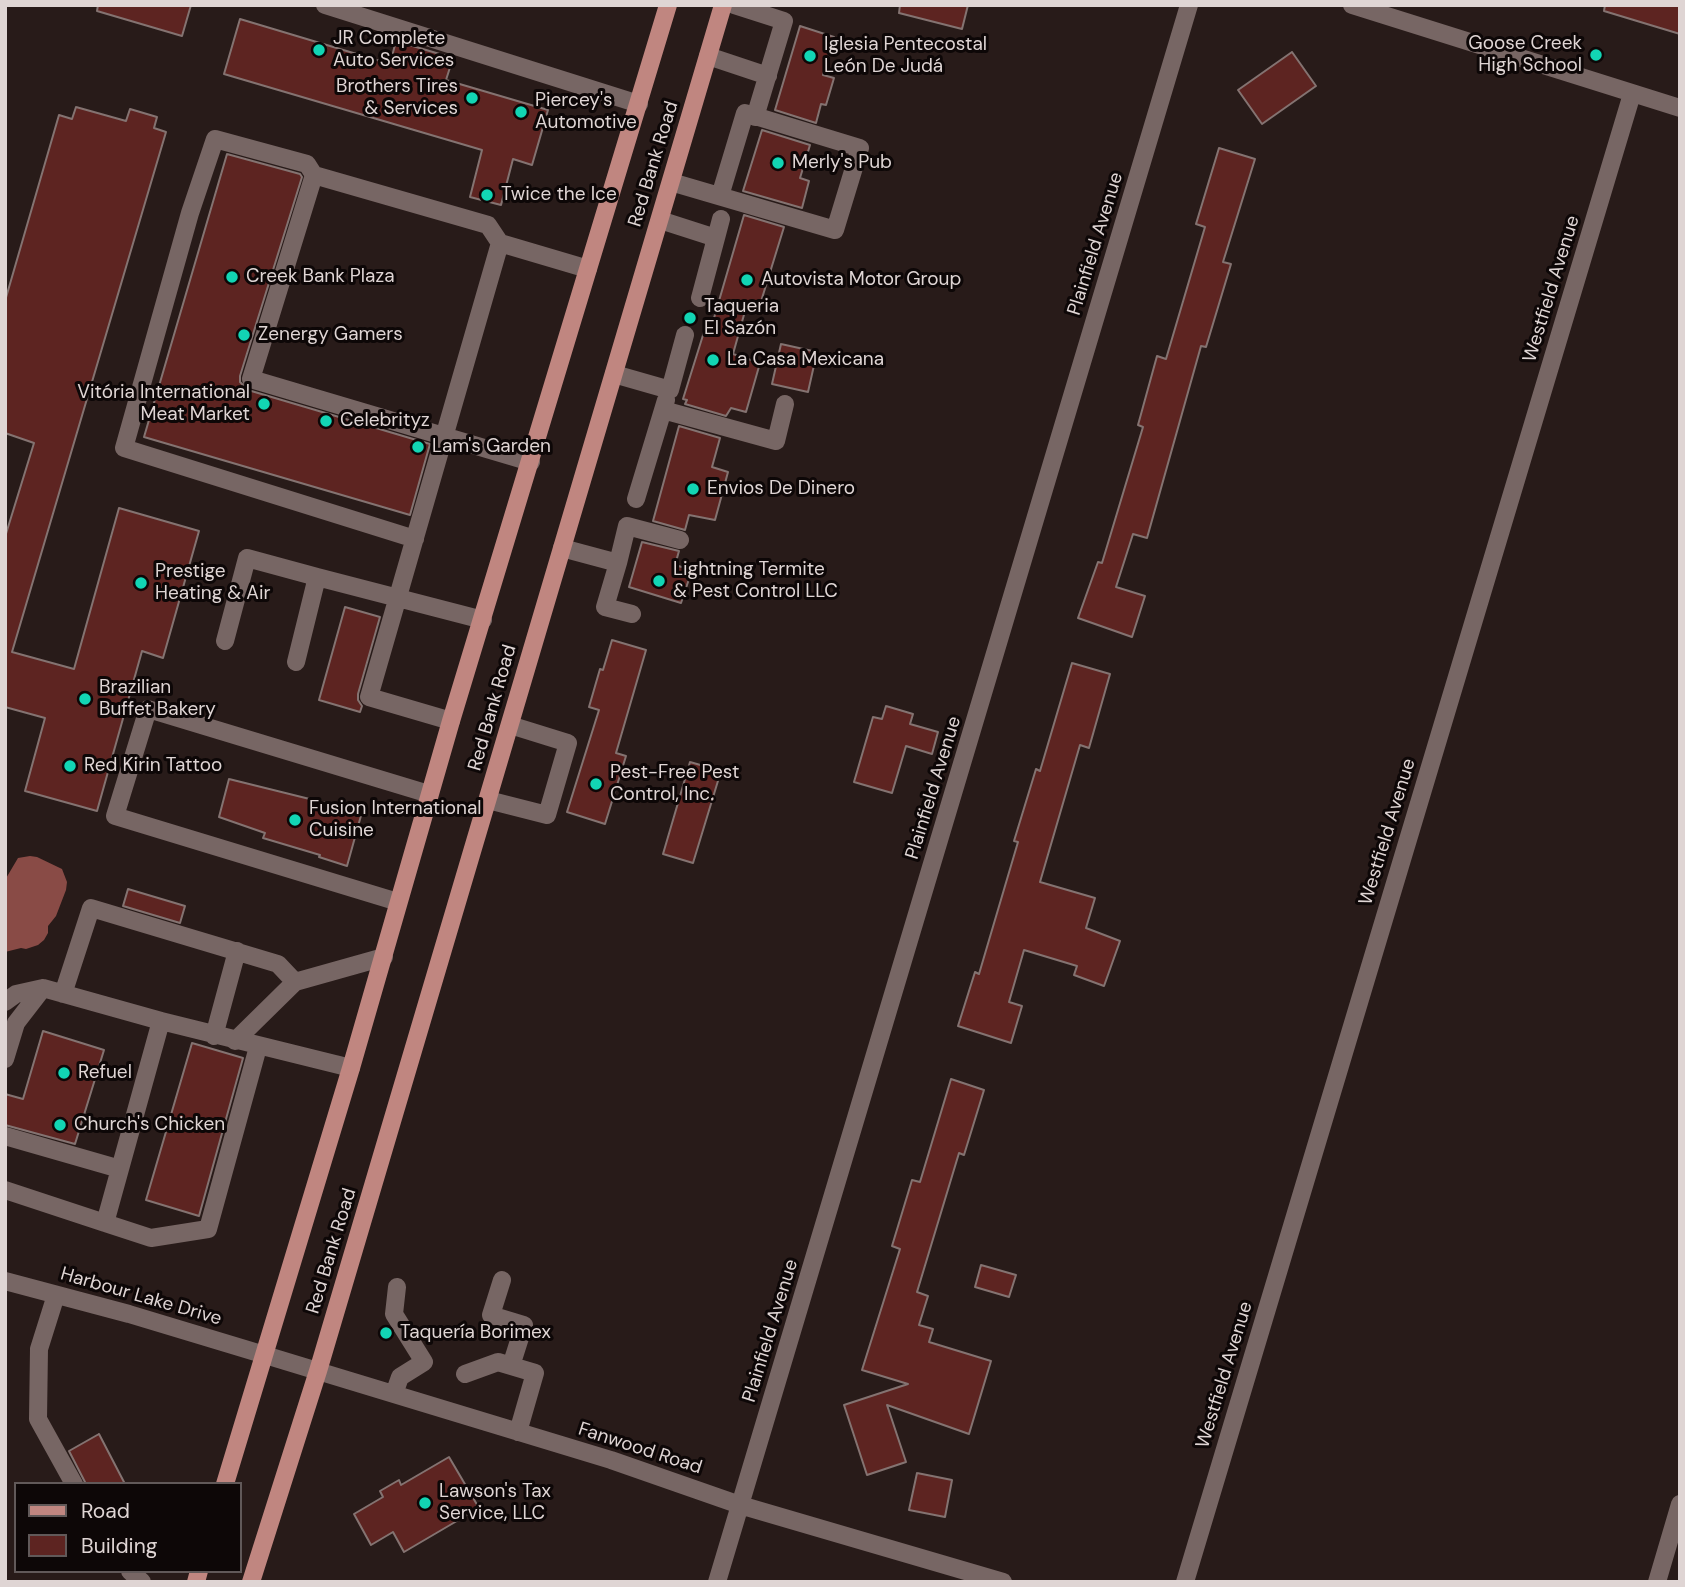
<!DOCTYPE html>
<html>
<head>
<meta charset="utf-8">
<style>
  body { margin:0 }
  #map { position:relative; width:1685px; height:1587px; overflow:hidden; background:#281b19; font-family:"DM Sans",sans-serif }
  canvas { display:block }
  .frame { position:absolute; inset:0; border:7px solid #dfd5d4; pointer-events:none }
  .legend { position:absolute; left:14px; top:1482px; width:228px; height:91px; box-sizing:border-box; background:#0d0707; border:2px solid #615959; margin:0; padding:9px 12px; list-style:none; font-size:21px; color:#dfd5d4 }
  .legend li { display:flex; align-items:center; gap:14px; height:35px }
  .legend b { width:35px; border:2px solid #615959 }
</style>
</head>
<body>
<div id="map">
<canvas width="1685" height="1587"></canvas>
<div class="frame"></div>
<ul class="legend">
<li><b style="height:9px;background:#c08680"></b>Road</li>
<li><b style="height:19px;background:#5d2421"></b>Building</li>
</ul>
</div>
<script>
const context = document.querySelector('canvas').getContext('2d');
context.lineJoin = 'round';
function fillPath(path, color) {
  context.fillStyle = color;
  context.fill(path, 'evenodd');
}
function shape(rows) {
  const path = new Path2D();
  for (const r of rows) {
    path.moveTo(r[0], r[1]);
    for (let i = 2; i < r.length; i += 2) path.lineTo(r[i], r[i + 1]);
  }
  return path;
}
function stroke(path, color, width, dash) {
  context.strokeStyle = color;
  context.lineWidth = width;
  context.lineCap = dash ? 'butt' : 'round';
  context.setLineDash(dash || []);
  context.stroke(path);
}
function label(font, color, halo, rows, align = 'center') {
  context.font = font + ' "DM Sans",sans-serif';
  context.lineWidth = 6;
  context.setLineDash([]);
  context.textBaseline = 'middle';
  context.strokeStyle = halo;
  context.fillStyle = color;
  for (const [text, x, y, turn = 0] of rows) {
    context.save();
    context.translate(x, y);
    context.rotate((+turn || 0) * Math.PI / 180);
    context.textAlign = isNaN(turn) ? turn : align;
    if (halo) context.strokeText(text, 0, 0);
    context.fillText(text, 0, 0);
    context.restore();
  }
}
fillPath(shape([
  [30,856,37,857,62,869,67,882,66,890,56,916,48,926,48,933,44,940,38,945,26,949,21,948,5,952,5,880,18,858]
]), '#894b46');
const building = shape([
  [98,5,191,5,182,36,97,11,98,5],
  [900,5,968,5,962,29,899,13,900,5],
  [1605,5,1680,5,1680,34,1604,11,1605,5],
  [240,19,390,64,396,41,453,58,446,80,548,110,532,165,513,159,501,205,470,197,482,150,224,74,240,19],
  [800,26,834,37,823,75,834,78,826,105,821,104,816,123,775,110,800,26],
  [1292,52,1316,86,1262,124,1238,90,1292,52],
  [76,107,126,121,130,109,157,117,154,128,166,132,12,652,74,669,119,508,199,531,163,658,142,651,97,811,25,791,45,718,5,707,5,537,34,443,5,433,5,301,59,115,72,119,76,107],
  [762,130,810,145,800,178,809,181,802,208,743,191,762,130],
  [1219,148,1255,159,1223,262,1231,264,1206,347,1201,346,1147,538,1133,534,1116,587,1145,596,1132,637,1078,618,1098,562,1102,563,1143,427,1138,425,1157,356,1166,359,1205,227,1196,224,1219,148],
  [227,154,300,174,302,177,240,376,240,382,248,390,430,444,410,515,144,437,227,154],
  [744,215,784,227,759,308,747,304,733,354,760,363,746,412,731,408,726,416,685,404,687,400,683,399,704,332,707,332,712,318,714,318,744,215],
  [781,344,817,352,808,392,772,384,781,344],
  [679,426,720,438,712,467,728,472,715,520,689,515,685,530,653,521,679,426],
  [642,542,679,551,675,565,692,570,681,603,629,587,642,542],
  [345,607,380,617,358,694,358,700,362,706,360,712,319,700,345,607],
  [612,640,646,650,616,753,626,756,605,824,567,812,599,710,589,707,600,669,603,670,612,640],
  [1072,663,1110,674,1089,748,1080,745,1040,882,1095,898,1086,928,1120,941,1104,986,1074,975,1077,966,1024,950,1009,1002,1022,1006,1011,1043,958,1026,975,972,979,974,1018,842,1014,841,1036,769,1040,771,1072,663],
  [886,706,913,714,910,724,938,732,932,754,906,746,892,793,854,782,873,717,882,719,886,706],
  [690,762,721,771,693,863,663,854,690,762],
  [229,779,362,812,347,866,319,857,320,855,263,838,265,833,219,817,229,779],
  [128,889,185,906,180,923,123,906,128,889],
  [43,1031,104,1050,75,1144,5,1125,5,1094,23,1099,43,1031],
  [192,1043,243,1058,199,1216,146,1200,192,1043],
  [951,1079,984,1090,964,1155,959,1153,917,1292,928,1296,919,1325,933,1329,929,1342,991,1361,969,1434,887,1405,906,1462,867,1475,844,1405,908,1384,862,1370,900,1249,892,1246,912,1180,920,1182,951,1079],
  [981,1265,1016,1275,1009,1297,975,1287,981,1265],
  [99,1434,125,1484,86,1484,69,1451,99,1434],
  [449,1457,479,1508,404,1552,393,1532,371,1545,354,1514,383,1497,380,1491,399,1480,401,1485,449,1457],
  [917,1473,952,1480,945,1517,909,1510,917,1473]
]);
fillPath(building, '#5d2421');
stroke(building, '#847371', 2);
stroke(shape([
  [325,5,639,104],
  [734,5,784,21,755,117],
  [1352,5,1680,108],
  [708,56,768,76],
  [314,175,251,379,531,462],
  [671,182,835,230,860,148,745,113,720,196],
  [660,220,716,238,700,298],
  [716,238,721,219],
  [614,374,670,390,685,335],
  [663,410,776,441,785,404],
  [636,499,666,400],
  [415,539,124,448,190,213,215,139,307,164,314,175,488,225,500,243,588,269],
  [562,548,618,563,627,526,680,540],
  [618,563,605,607,632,614],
  [225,641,247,558,317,577],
  [296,662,317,577,483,620],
  [451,721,369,697,500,243],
  [488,800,547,815,568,743,510,725],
  [398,902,115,816,148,709,429,794],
  [63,994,91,908,278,964,295,982],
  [5,1002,16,994,43,988,161,1021],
  [214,1036,237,951],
  [235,1041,295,982,384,957],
  [258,1047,208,1229,151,1238,105,1223,161,1021,351,1068],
  [5,1059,16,1023,43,988],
  [5,1136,120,1169],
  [5,1190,105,1223],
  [502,1280,491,1315,524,1325,511,1366],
  [5,1281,129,1314,265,1355,611,1460,740,1505,1003,1582],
  [56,1295,39,1349,38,1419,74,1484],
  [465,1374,498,1362,535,1373,518,1432],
  [394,1394,400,1377,424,1362,394,1314,397,1287],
  [130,1571,142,1582],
  [717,1582,1189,5],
  [1185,1582,1632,94],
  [1657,1582,1680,1504]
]), '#776664', 18);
stroke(shape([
  [225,1484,351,1068,451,721,668,5],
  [196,1582,199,1571],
  [251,1582,318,1371,723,5]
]), '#c08680', 18);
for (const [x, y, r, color] of [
  [319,50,7,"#12d5b4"],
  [1596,55,7,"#12d5b4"],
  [810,56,7,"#12d5b4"],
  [472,98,7,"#12d5b4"],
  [521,112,7,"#12d5b4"],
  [778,163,7,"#12d5b4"],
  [487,195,7,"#12d5b4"],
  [232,277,7,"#12d5b4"],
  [747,280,7,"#12d5b4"],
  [690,318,7,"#12d5b4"],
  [244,335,7,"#12d5b4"],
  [713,360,7,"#12d5b4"],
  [264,404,7,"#12d5b4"],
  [326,421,7,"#12d5b4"],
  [418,447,7,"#12d5b4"],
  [693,489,7,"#12d5b4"],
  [659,581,7,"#12d5b4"],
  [141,583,7,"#12d5b4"],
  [85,699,7,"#12d5b4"],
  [70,766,7,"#12d5b4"],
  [596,784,7,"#12d5b4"],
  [295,820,7,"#12d5b4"],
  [64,1073,7,"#12d5b4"],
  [60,1125,7,"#12d5b4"],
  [386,1333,7,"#12d5b4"],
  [425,1503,7,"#12d5b4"]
]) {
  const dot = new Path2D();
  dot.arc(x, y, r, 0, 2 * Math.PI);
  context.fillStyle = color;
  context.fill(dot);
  stroke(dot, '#0d0707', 2.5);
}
label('19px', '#dfd5d4', '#0d0707', [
  ["JR Complete",333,39],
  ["Auto Services",333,61],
  ["Goose Creek",1582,44,"right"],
  ["High School",1582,66,"right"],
  ["Iglesia Pentecostal",824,45],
  ["León De Judá",824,67],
  ["Brothers Tires",458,87,"right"],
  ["& Services",458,109,"right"],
  ["Piercey's",535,101],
  ["Automotive",535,123],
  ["Merly's Pub",792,163],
  ["Twice the Ice",501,195],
  ["Creek Bank Plaza",246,277],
  ["Autovista Motor Group",761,280],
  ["Taqueria",704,307],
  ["El Sazón",704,329],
  ["Zenergy Gamers",258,335],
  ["La Casa Mexicana",727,360],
  ["Vitória International",250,393,"right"],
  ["Meat Market",250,415,"right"],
  ["Celebrityz",340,421],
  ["Lam's Garden",432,447],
  ["Envios De Dinero",707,489],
  ["Lightning Termite",673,570],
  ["& Pest Control LLC",673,592],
  ["Prestige",155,572],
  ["Heating & Air",155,594],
  ["Brazilian",99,688],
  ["Buffet Bakery",99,710],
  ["Red Kirin Tattoo",84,766],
  ["Pest-Free Pest",610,773],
  ["Control, Inc.",610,795],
  ["Fusion International",309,809],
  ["Cuisine",309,831],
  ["Refuel",78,1073],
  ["Church's Chicken",74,1125],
  ["Taquería Borimex",400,1333],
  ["Lawson's Tax",439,1492],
  ["Service, LLC",439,1514]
], 'left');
label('19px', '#dfd5d4', '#0d0707', [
  ["Red Bank Road",654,164,-73],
  ["Plainfield Avenue",1096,244,-73],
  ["Westfield Avenue",1552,289,-73],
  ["Red Bank Road",493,708,-74],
  ["Plainfield Avenue",934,788,-73],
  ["Westfield Avenue",1388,832,-73],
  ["Red Bank Road",332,1251,-73],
  ["Harbour Lake Drive",141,1297,16],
  ["Plainfield Avenue",771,1331,-73],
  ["Westfield Avenue",1225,1375,-73],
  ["Fanwood Road",640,1449,18]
]);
</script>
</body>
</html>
